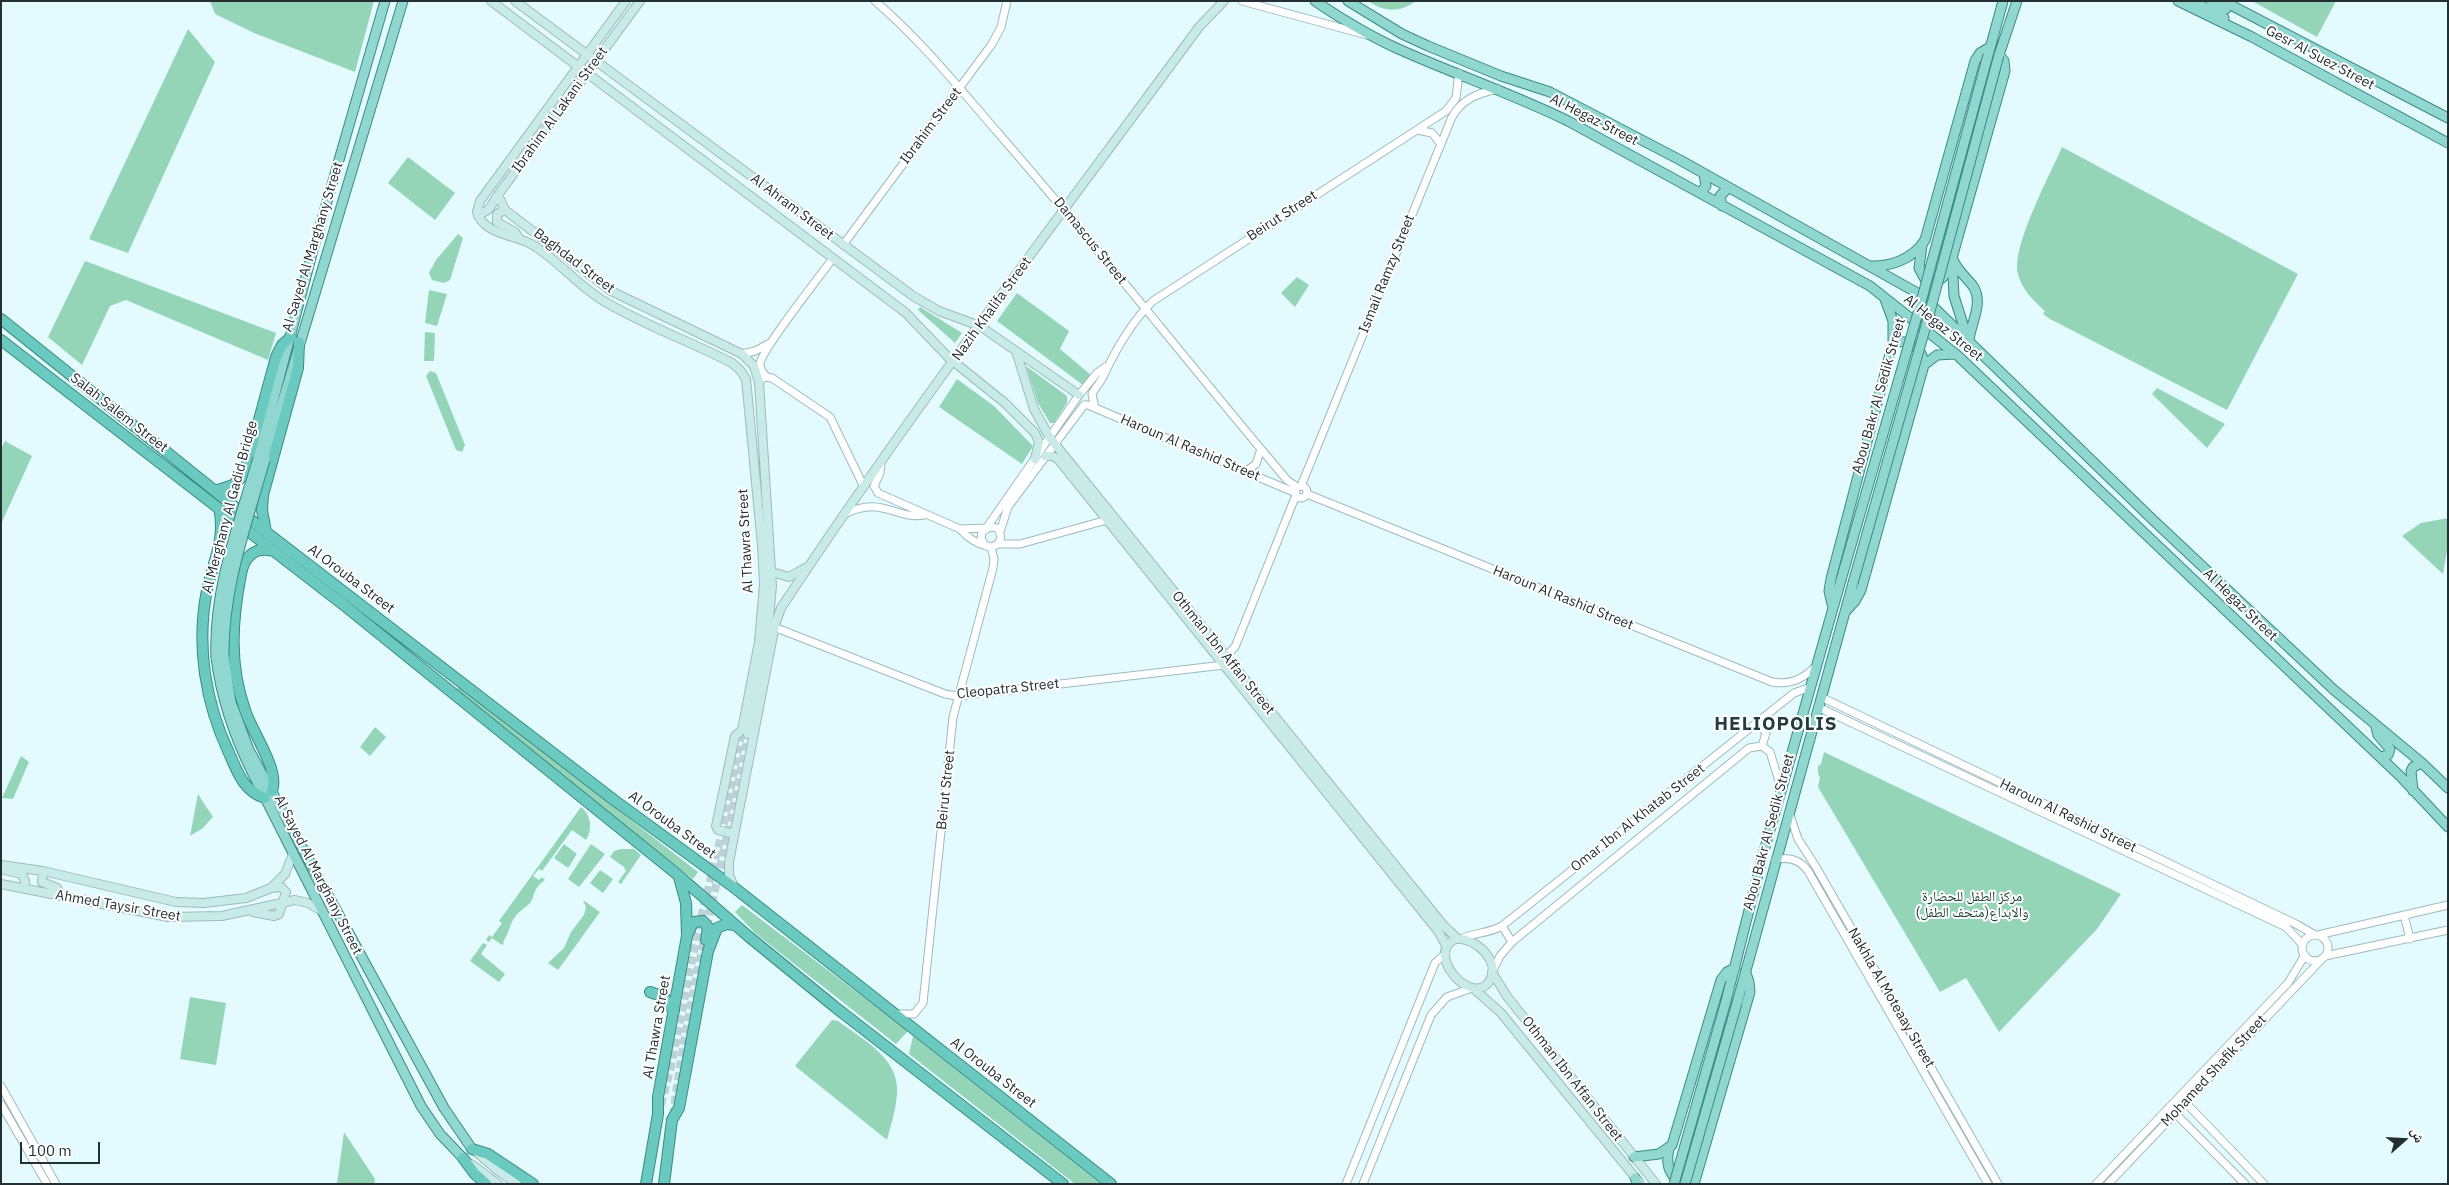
<!DOCTYPE html>
<meta charset="utf-8">
<style>
body{margin:0}
#map{position:relative;width:2449px;height:1185px;overflow:hidden;background:#e3fbff;font-family:"IBM Plex Sans","Noto Naskh Arabic",sans-serif}
canvas{display:block}
.frame{position:absolute;inset:0;border:2px solid #232f31;pointer-events:none}
.north{position:absolute;left:2379px;top:1115px;width:50px;height:50px;-webkit-text-stroke:4px #fff;paint-order:stroke;rotate:71deg;font-size:14px;font-weight:700;line-height:20px;text-align:center;color:#232f31}
.north::after{content:'';display:block;margin:auto;width:18px;height:22px;background:#232f31;clip-path:polygon(50% 0,100% 100%,50% 72%,0 100%)}
.scale{position:absolute;left:20px;top:1142px;width:80px;height:22px;box-sizing:border-box;border:2px solid #232f31;border-top:0;padding-left:6px;font-size:15px;line-height:18px;white-space:nowrap;color:#232f31;-webkit-text-stroke:4px #fff;paint-order:stroke}
</style>
<div id="map">
<canvas width="2449" height="1185"></canvas>
<div class="frame"></div>
<div class="north">ش</div>
<div class="scale">100 m</div>
</div>
<script>
const ctx = document.querySelector('canvas').getContext('2d');
ctx.lineJoin = 'round';
function paint(path, color) { ctx.fillStyle = color; ctx.fill(path, 'evenodd'); }
function strokePath(path, color, width, dash) { ctx.strokeStyle = color; ctx.lineWidth = width; ctx.lineCap = dash ? 'butt' : 'round'; ctx.setLineDash(dash || []); ctx.stroke(path); }
function label(font, color, halo, rows, align = 'center') {
  ctx.font = font + ' "IBM Plex Sans","Noto Naskh Arabic",sans-serif'; ctx.lineWidth = 4; ctx.setLineDash([]); ctx.textBaseline = 'middle'; ctx.strokeStyle = halo; ctx.fillStyle = color; for (const [text, x, y, turn = 0] of rows) {
    ctx.save(); ctx.translate(x, y); ctx.rotate((+turn || 0) * Math.PI / 180); ctx.textAlign = isNaN(turn) ? turn : align; if (halo) ctx.strokeText(text, 0, 0); ctx.fillText(text, 0, 0); ctx.restore();
  }
}
paint(new Path2D(`
 M210,1H374L355,72L254,33L215,14Z
 M1368,1H1416C1400,13 1384,12 1368,1Z
 M2252,1H2336L2317,37Z
 M188,29L215,62L128,253L89,239Z
 M2062,147L2298,274L2227,410L2050,319L2043,314L2045,311C2033,300 2022,290 2018,274C2011,247 2050,175 2062,147Z
 M408,157L455,193L435,220L388,183Z
 M458,234L463,238L450,280L444,283L432,280L429,273L436,260Z
 M85,261L276,333L268,360L126,300L110,306L82,365L48,337Z
 M1297,277L1309,285L1295,307L1281,293Z
 M429,290L447,294L437,326L425,323Z
 M1017,293L1069,331L1060,349L1091,375L1083,385L997,321Z
 M920,307L962,333L955,343L918,310Z
 M425,332L435,333L434,361H424Z
 M1026,366L1067,396V403L1054,423H1050L1038,403Z
 M430,371L436,373L465,445L462,452L456,450L426,376Z
 M957,379L994,406L1033,446L1022,464L939,407Z
 M2157,388L2225,424L2207,448L2152,394Z
 M5,441L32,456L1,524V449Z
 M2448,518V545L2443,574L2402,536L2421,523Z
 M459,687L698,872L693,879L454,692Z
 M375,727L386,737L370,756L360,747Z
 M1824,752L2121,894L2097,929L1999,1032L1966,978L1940,992L1818,787L1820,777L1818,774V766L1821,764Z
 M21,756L29,762L13,799L2,798Z
 M198,794L213,817L203,828L190,836Z
 M581,807C591,815 593,829 586,840L572,830L542,871L539,869L533,876L539,880L542,877L545,880C532,889 535,897 530,903C524,909 518,911 513,920C509,927 508,935 503,942L504,943L502,945L492,938L489,942L486,940L489,935L492,937L502,923L499,921Z
 M564,844L577,854L568,868L554,858Z
 M591,844L605,854L579,887L568,879Z
 M621,849H634L641,855L621,884L618,882L626,871L624,867L610,857L614,851Z
 M600,870L613,879L603,893L590,883Z
 M583,900L600,912L558,970L548,963L564,948L571,932L584,915L586,907Z
 M742,905L908,1031L896,1044L755,933L735,912Z
 M483,943L487,945L481,954L505,974L499,982L470,961Z
 M190,997L226,1003L216,1065L180,1059Z
 M832,1020L838,1021C862,1039 900,1058 897,1094C896,1109 891,1125 887,1140L795,1066Z
 M913,1036L1101,1184H1075L909,1054Z
 M344,1132L375,1179L374,1184H337Z`), '#95d5b7');
strokePath(new Path2D(`
 M661,1105L671,1067L698,930L724,824L742,730
 M673,1116C689,986 724,861 748,734`), '#bdd2d6', 8, [8, 4]);
const tertiary = new Path2D(`
 M875,1C921,40 960,89 999,134C1089,237 1173,344 1261,449L1287,480L1297,487
 M1242,1L1367,35
 M1417,130L1432,133L1441,144
 M843,245L992,44L1001,27L1007,1
 M742,354L755,351L768,344
 M767,377C763,373 760,370 760,364C761,350 821,275 833,258
 M759,382L764,377L772,378L830,417L864,487
 M1084,405H1088L1296,493
 M1095,408L1092,394C1095,388 1100,383 1103,377C1115,351 1131,322 1153,301L1446,111L1456,98L1459,73
 M881,463L880,473L874,486L878,493L960,529L985,528
 M1245,472L1256,464L1261,449
 M1301,486L1452,117C1462,99 1478,93 1498,89
 M1295 492a6 6 0 1 1 12 0a6 6 0 1 1-12 0Z
 M1307,494L1772,682C1789,685 1804,679 1816,666
 M845,514C881,495 896,520 924,515
 M987,527L1079,395L1097,373L1105,367
 M960,529C967,537 977,544 987,546C1000,549 1004,536 997,528L990,527L982,532L981,539L986,546
 M1000,532L1008,507L1084,405
 M998,544H1020L1107,520
 M774,627L945,694L957,696L1224,665
 M1226,656L1235,647L1296,495
 M1821,697L2296,924L2315,935
 M1818,707L2286,927L2303,945
 M1759,722L1766,733L1762,746
 M1790,815L1798,839L1816,867L1998,1184
 M1775,860C1788,856 1800,860 1808,871L1988,1184
 M2404,915L2410,939
 M1502,926L1512,942
 M2318,935L2448,905
 M2302 948a13 13 0 1 1 26 0a13 13 0 1 1-26 0Z
 M1461,939C1474,932 1488,934 1502,926L1794,693L1811,687
 M2325,956L2448,930
 M1492,972L1500,956L1512,942L1749,748L1762,746L1770,752L1782,791
 M895,1014H914L923,1003L953,717L993,568L994,559L991,547
 M1,1086L56,1184
 M2185,1102L2264,1184
 M1,1104L47,1184
 M2175,1113L2245,1184
 M1346,1184L1435,963L1446,953
 M1363,1184L1431,1015L1447,997L1472,988
 M2096,1184L2288,983L2305,955
 M2108,1184L2322,959`);
const secondary = new Path2D(`
 M491,1L906,313L949,358L1005,403L1035,433L1039,442L1035,459
 M515,1L913,296L939,311L980,326L1079,395
 M626,1L480,201L477,212C483,234 514,235 531,244C557,259 576,284 602,300C643,325 690,341 732,363L740,370L746,379L762,545L764,585L759,642L742,730L735,736L716,826L718,830L734,834
 M498,195L505,210L611,291L742,354L754,366L759,382L772,586L768,628L748,734
 M505,210L497,214V222L515,232L519,238
 M478,216L489,209L498,195L640,1
 M1016,351L1034,409L1050,438L1444,926L1458,939
 M1045,456H1052L1058,459L1438,931L1447,947
 M772,572L789,577L805,568
 M1,865L43,871L176,902L204,903L246,898L271,888L285,874L293,854
 M5,870L22,874L25,881L24,889
 M43,871L42,882L57,888L62,897
 M1,884L168,917L222,916L295,900L308,903L322,911
 M734,887L729,875V862L775,625L781,608C912,409 1058,219 1199,27L1224,1
 M253,912L274,916L279,914L286,892L281,887L271,888
 M1455,939C1475,936 1504,963 1488,983C1470,1005 1425,954 1455,939Z
 M1492,972L1506,995L1656,1184
 M1473,988L1501,1013L1639,1182
 M474,1150L497,1170L517,1184
 M471,1164L498,1184`);
const primary = new Path2D(`
 M1315,1C1340,18 1366,34 1394,47C1451,73 1511,93 1568,121L1870,286L1957,355L2400,776L2448,827
 M1348,1L1402,34L1428,46L1501,76L1550,92L1680,160L1921,295L2151,518L2334,690L2422,763L2448,788
 M2178,1L2252,37L2448,143
 M2193,1L2224,18
 M2211,1L2226,9
 M2223,1L2448,118
 M1989,52L2003,1
 M1700,193L1706,186L1704,174
 M1722,206L1720,196L1728,188
 M1922,245L1919,268L1925,279C1939,286 1945,277 1949,265
 M1953,260C1958,271 1966,277 1973,286C1984,303 1971,322 1969,340
 M1869,266C1891,267 1913,259 1925,240L1975,61L1980,53L1990,47
 M1967,337L1954,296L1952,258L2005,71L2004,61L1999,55L2017,1
 M1893,343C1910,338 1923,349 1924,365
 M258,458L313,250L385,1
 M265,460L403,1
 M1833,608L1829,591L1831,579L1893,343V321L1885,299
 M1845,612L1855,601L1861,590L1924,365L1937,355L1956,354
 M224,656L231,702L249,750L444,1108L472,1149
 M216,657C221,699 234,736 253,774L421,1106L440,1134L463,1158
 M2376,727L2378,735L2390,749L2388,755L2380,757
 M2413,791L2411,771L2413,767L2422,763
 M1726,1001L1764,851L1841,580
 M1737,1003L1853,583
 M1669,1149C1665,1166 1671,1185 1692,1181
 M1634,1157L1659,1154L1672,1145L1721,980L1727,972L1735,968
 M1635,1178L1638,1184
 M1694,1184L1750,992L1749,982L1746,973`);
const trunk = new Path2D(`
 M1,319L266,532L614,800L736,889L1111,1184
 M1,340L345,606L678,875L748,936L835,1007L1063,1184
 M215,491L233,485L244,475L276,357L282,345L291,337
 M219,508C226,538 213,562 207,590C196,645 205,702 229,753C237,771 244,792 265,798
 M266,532L262,510L263,495L298,368L299,342
 M272,791C280,770 252,732 245,710C229,665 232,620 241,574C244,557 255,546 273,551
 M689,932L693,922L703,921L708,927L706,940
 M650,992L664,997L674,1011
 M472,1149L488,1154L533,1184
 M463,1158L474,1173L486,1184
 M646,1184L658,1114V1097L687,936L686,903L679,877
 M664,1184L672,1120L679,1108L708,951L717,928L727,924L735,925`);
strokePath(tertiary, '#9dbbbf', 9);
strokePath(secondary, '#9dbbbf', 10);
strokePath(primary, '#3a8b84', 11);
strokePath(trunk, '#3a8b84', 12);
strokePath(tertiary, '#fff', 7);
strokePath(secondary, '#c8ebe7', 8);
strokePath(primary, '#90d7d0', 9);
strokePath(trunk, '#6bcac0', 10);
const primaryBridge = new Path2D(`
 M1841,580L1919,309L1988,55
 M1853,583L1929,315L1999,55
 M224,656C223,588 247,524 265,460
 M216,657C213,589 239,523 258,458
 M1674,1184L1726,1001
 M1685,1184L1737,1003`);
strokePath(primaryBridge, '#3a8b84', 11, []);
strokePath(primaryBridge, '#90d7d0', 9);
label('14px', '#232f31', '#fff', [
 ["Gesr Al Suez Street",2320,58,28],
 ["Ibrahim Al Lakani Street",560,110,-54],
 ["Al Hegaz Street",1594,120,27],
 ["Ibrahim Street",931,126,-53],
 ["Al Ahram Street",792,207,37],
 ["Beirut Street",1282,216,-33],
 ["Damascus Street",1090,241,51],
 ["Al Sayed Al Marghany Street",313,247,-73],
 ["Baghdad Street",574,261,37],
 ["Ismail Ramzy Street",1387,274,-68],
 ["Nazih Khalifa Street",992,309,-54],
 ["Al Hegaz Street",1943,328,39],
 ["Abou Bakr Al Sedik Street",1879,396,-74],
 ["Salah Salem Street",119,413,38],
 ["Haroun Al Rashid Street",1190,448,23],
 ["Al Merghany Al Gadid Bridge",230,507,-75],
 ["Al Thawra Street",746,541,-93],
 ["Al Orouba Street",351,579,37],
 ["Haroun Al Rashid Street",1563,598,22],
 ["Al Hegaz Street",2240,605,44],
 ["Othman Ibn Affan Street",1223,653,51],
 ["Cleopatra Street",1008,689,-6],
 ["Beirut Street",946,790,-84],
 ["Haroun Al Rashid Street",2068,816,26],
 ["Omar Ibn Al Khatab Street",1638,818,-38],
 ["Al Orouba Street",672,825,36],
 ["Abou Bakr Al Sedik Street",1769,832,-75],
 ["Al Sayed Al Marghany Street",318,875,63],
 ["Ahmed Taysir Street",118,906,10],
 ["Nakhla Al Moteaay Street",1891,998,60],
 ["Al Thawra Street",657,1027,-80],
 ["Mohamed Shafik Street",2214,1071,-47],
 ["Al Orouba Street",993,1073,38],
 ["Othman Ibn Affan Street",1572,1079,52]
]);
label('14px', '#183b2d', '#fff', [
 ["مركز الطفل للحضارة",1972,897],
 ["والابداع(متحف الطفل)",1972,913]
]);
ctx.letterSpacing = '1px';
label('bold 19px', '#223c40', '#fff', [
 ["HELIOPOLIS",1776,725]
]);
ctx.letterSpacing = '0px';
</script>
